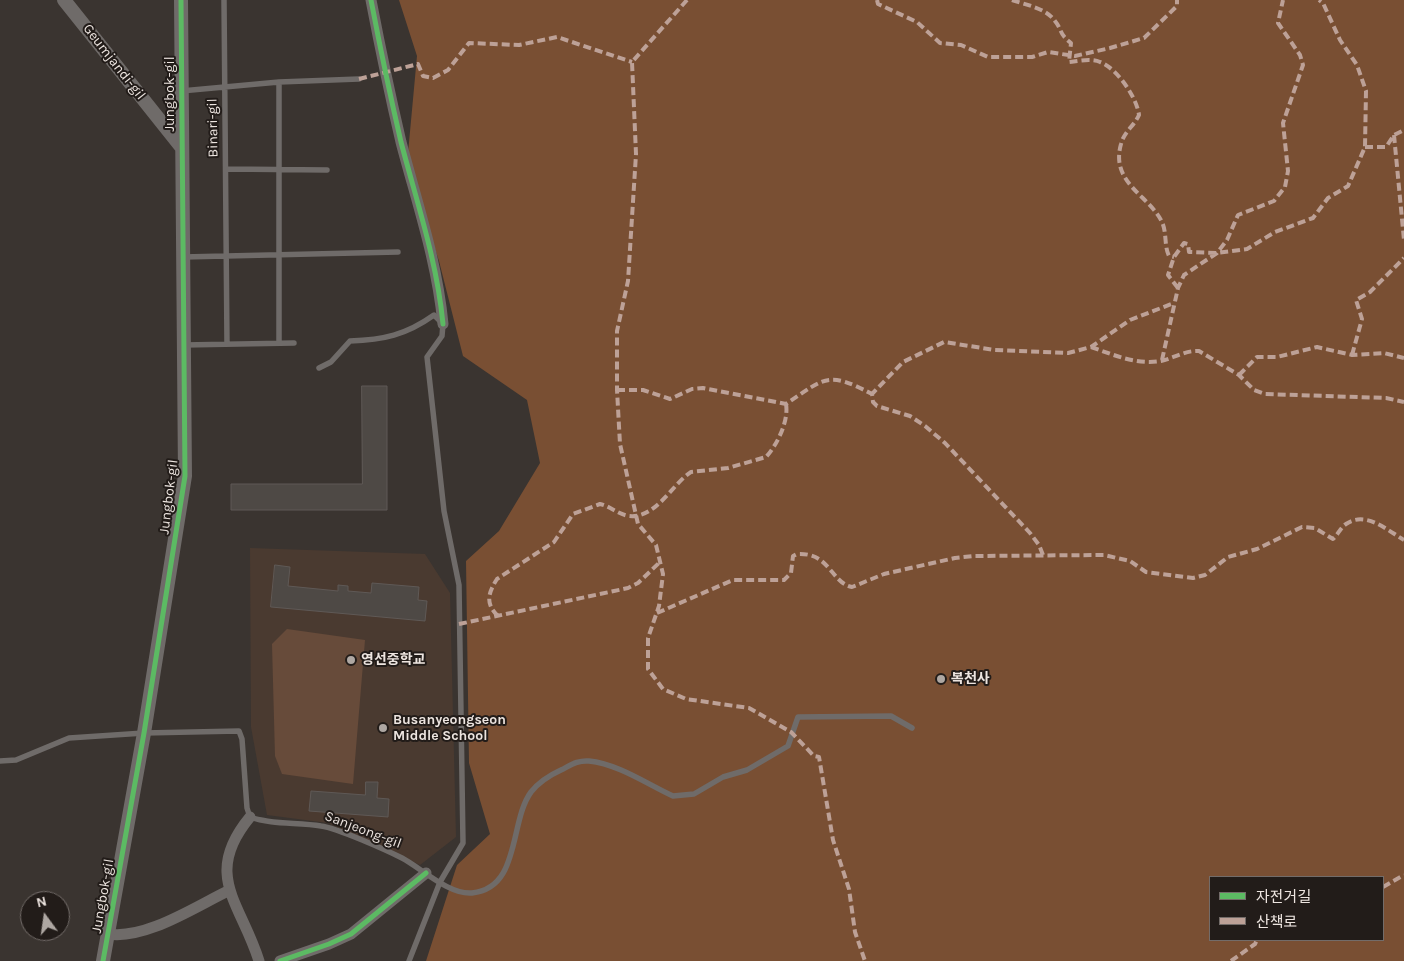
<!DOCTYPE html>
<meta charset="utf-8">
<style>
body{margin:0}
#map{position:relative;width:1404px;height:961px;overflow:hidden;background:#3a3430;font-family:Karla,"Noto Sans KR",sans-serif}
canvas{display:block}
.legend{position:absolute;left:1209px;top:876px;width:175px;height:65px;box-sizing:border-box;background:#221c19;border:1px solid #736c69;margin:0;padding:6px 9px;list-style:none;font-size:15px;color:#ede5e0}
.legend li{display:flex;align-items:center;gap:10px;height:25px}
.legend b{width:25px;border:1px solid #736c69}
.north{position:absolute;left:20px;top:891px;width:50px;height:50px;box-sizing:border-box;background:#221c19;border:1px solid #736c69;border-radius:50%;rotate:346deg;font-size:14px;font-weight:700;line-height:20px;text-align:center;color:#ede5e0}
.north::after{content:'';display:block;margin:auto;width:18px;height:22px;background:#aea7a2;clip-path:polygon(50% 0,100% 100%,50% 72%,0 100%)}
</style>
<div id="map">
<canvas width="1404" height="961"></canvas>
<ul class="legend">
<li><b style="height:6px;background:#5cba63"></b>자전거길</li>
<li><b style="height:6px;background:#bda197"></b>산책로</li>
</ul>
<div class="north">N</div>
</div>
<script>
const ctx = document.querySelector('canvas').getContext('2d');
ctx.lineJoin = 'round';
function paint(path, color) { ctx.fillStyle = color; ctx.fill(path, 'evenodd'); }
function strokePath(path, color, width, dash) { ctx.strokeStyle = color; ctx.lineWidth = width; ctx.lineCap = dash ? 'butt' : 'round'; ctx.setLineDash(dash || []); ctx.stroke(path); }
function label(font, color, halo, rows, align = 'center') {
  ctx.font = font + ' Karla,"Noto Sans KR",sans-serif'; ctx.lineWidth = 4; ctx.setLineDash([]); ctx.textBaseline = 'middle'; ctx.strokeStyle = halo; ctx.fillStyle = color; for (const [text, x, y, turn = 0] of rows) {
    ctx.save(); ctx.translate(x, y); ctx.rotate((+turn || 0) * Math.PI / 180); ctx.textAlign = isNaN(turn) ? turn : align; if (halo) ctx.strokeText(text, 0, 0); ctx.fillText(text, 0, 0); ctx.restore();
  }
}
paint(new Path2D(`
 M250,548L425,554L450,593L456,837L420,865L328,823L267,815L251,727Z`), '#4a3a30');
paint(new Path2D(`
 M287,629L365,640L353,784L282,774L275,756L272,644Z`), '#674b3a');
paint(new Path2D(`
 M399,0H1404V961H426L457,865L490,834L469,763L466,561L499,531L540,463L527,400L463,356L439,261L407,164L417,56ZM1210,877H1383V940H1210Z`), '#794f33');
const building = new Path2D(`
 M362,386H387V510H231V484H362Z
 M275,565L290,567L288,586L338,591V585L348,586V591L371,593L372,583L419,587L418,600L427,601L425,621L271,607Z
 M366,782H378L377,798L389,799L388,817L309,811L311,791L365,795Z`);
paint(building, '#4e4945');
strokePath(building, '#5f5956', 1);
strokePath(new Path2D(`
 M224,0L227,344
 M181,91L279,82L359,79
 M226,169L327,170
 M183,257L398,252
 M279,343V82
 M184,345L294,343
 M319,368L331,362L350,341C383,340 406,335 434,315L443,324L442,336L427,357L444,511L459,585L463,843L440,882L409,961
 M0,761L16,760L69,738L144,733L239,731L242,739L247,808L250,817C272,825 298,822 321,826C337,828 386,850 402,858C421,868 449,895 472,893C521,888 509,822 531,792C539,782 550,775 561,770C571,765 578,760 589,761C618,764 647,784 673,796L694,794L723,777L747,770L788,746L798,717L891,716L912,728`), '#6f6b69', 5.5);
strokePath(new Path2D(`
 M371,0C380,47 390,95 401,142C417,203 437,261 443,324
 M250,817C202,875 241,903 259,961
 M108,934C146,940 196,906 230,890
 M280,961L329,944L351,934L426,873`), '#6f6b69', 11);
strokePath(new Path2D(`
 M64,0L182,148
 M103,961L144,733L185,476L181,0`), '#6f6b69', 14);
strokePath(new Path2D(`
 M687,0L632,62L636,154L628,281L617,331V390L620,444L638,524L656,545L663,574L659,606L648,638V669L663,689L686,699L749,708L791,732L814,756L819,757L833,840L849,889L855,932L865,961
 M877,0L878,4L917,22L940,43L961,45L988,57H1032L1048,52L1075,56L1110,48L1144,38L1177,6V0
 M1012,0C1026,5 1046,8 1055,21C1063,31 1058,33 1071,43L1069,62C1079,61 1091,58 1100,62C1117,68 1137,98 1139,115C1134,126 1124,132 1121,144C1110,183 1149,195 1162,222C1167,233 1164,246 1169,256L1174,257
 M359,79L418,64L423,76L433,78L448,70L469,43L519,45L557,37L632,62
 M1394,135L1404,240
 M1365,147H1386L1394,135L1404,130
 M1178,288L1168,275L1174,257L1184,243L1188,244L1189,252L1217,253L1247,249L1275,232L1313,218L1328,198L1348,186L1365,147L1366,91L1357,65L1340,40L1323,3L1319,0
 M1091,347C1114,355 1136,365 1161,361C1174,358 1186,350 1199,351L1239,375L1254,390L1265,394L1386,398L1404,402
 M1352,355L1362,319L1356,300L1370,292L1404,258
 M1162,360L1178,288L1184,275L1217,253L1227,240L1238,215L1274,201L1285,187L1288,171L1283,123L1303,65L1300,55L1278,23L1283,0
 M1239,375L1257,357H1277L1317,347L1352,355L1384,353L1404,358
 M617,390H643L670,399L692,389L703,388L786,404C826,377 828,371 872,394
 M1043,555L1039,545L1030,533L945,443L925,426L910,416L877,406L873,402L872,394L903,362L944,342L995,350L1068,353L1091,347L1130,320L1174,303
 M657,613L733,580H784L791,573L793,556L797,554C830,552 831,583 852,587L884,574L955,558L973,556L1104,555L1130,561L1146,572L1193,578L1205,575L1228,557L1257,549L1302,527L1315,528L1333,539C1338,535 1340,528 1346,524C1366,510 1388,531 1404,540
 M498,616C485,604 488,593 497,579L554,542L573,514L600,504C610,506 617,514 629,516C656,519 673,483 691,472L728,468L766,457C777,445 789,421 786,404
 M459,624L628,588L638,583L660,562
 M1383,887L1404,875
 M1231,961L1255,944L1257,940`), '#bda197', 4, [8, 4]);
strokePath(new Path2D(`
 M371,0C380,47 390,95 401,142C417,203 437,261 443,324
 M103,961L144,733L185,476L181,0
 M280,961L329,944L351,934L426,873`), '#5cba63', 5);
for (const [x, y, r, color] of [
 [351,660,5,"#aea7a2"],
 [941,679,5,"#aea7a2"],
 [383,728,5,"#aea7a2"]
]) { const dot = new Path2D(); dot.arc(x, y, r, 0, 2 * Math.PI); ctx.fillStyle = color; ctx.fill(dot); strokePath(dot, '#221c19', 2); }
label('14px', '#ede5e0', '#221c19', [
 ["Geumjandi-gil",114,62,52],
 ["Jungbok-gil",170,94,-90],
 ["Binari-gil",213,128,-91],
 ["Jungbok-gil",169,497,-83],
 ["Sanjeong-gil",363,830,21],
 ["Jungbok-gil",103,896,-80]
]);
label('bold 14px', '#ede5e0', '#221c19', [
 ["영선중학교",361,660],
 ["복천사",951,679],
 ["Busanyeongseon",393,720],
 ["Middle School",393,736]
], 'left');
</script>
